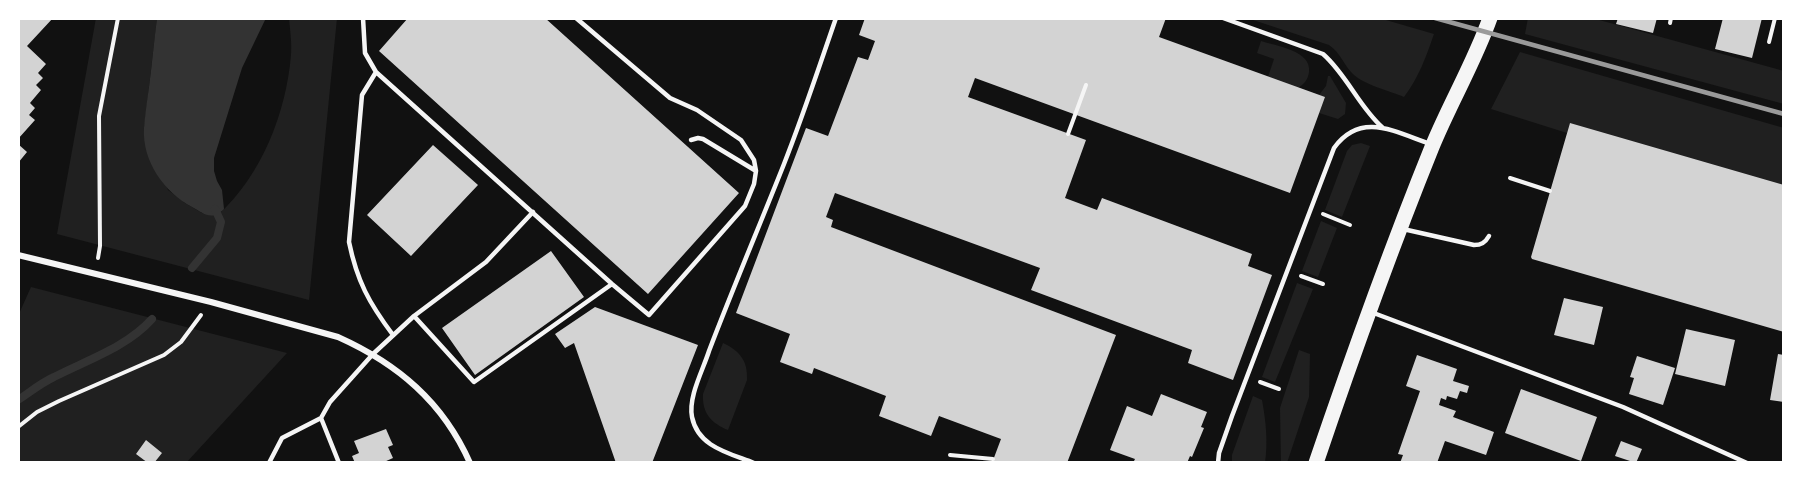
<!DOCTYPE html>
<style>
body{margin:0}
#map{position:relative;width:1802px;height:481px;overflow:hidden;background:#111;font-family:Montserrat,sans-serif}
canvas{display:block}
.frame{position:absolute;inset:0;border:20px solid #fff;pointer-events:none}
</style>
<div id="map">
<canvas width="1802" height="481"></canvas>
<div class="frame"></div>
</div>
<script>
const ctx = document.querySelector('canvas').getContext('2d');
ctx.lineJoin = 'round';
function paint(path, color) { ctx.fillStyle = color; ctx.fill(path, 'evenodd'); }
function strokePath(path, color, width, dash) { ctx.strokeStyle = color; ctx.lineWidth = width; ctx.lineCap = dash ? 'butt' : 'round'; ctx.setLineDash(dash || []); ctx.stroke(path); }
paint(new Path2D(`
 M96,18H157L144,130L168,190L185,203L202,213L218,215C262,175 286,113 291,55C292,43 290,30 289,18H337L309,300L57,234Z
 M1247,18H1379L1434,34C1426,57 1419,77 1404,97C1390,91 1365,85 1354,75C1344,66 1341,53 1329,45Z
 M1528,18H1592L1784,71V104L1525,34Z
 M1261,41C1277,46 1312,51 1309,72C1308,80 1304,84 1298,88L1268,77L1274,59L1257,53Z
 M1520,52L1784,128V185L1570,123L1567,133L1491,109Z
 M1328,76H1330L1346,103L1345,114L1338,119L1319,113V95L1326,86Z
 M1361,143L1370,146L1342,217L1325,210L1347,151L1352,145Z
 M1321,221L1337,228L1318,277L1302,271Z
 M1297,283L1313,289L1275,382L1262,377Z
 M31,287L287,353L186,463H18V316Z
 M723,343C740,351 748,361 747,380L728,430C711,423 702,413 703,394Z
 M1299,350L1310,354L1309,397L1287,463H1281L1280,408Z
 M1253,396L1262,400C1266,422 1268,441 1265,463H1232V455Z`), '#202020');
paint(new Path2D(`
 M157,18H266L242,68L214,158V171L217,181L222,190L224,209C212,221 204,214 192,207C164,192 142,161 144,128C145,115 147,101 149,87C152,64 154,41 157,18Z`), '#333');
strokePath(new Path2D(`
 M192,268L217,238L221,222L215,209
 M18,400C30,392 41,383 54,377C87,360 127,347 152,319`), '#333', 8);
paint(new Path2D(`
 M18,18H53L27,46L46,64L38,73L43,78L36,85L41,90L30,103L35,108L29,115L35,120L18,139Z
 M408,18H545L739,193L648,294L379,51Z
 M865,18H1166L1159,37L1325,97L1290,193L975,78L968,97L1086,140L1065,198L1097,210L1102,198L1252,254L1248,266L1272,275L1233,380L1188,363L1192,350L1031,290L1040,268L835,193L826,217L833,220L831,227L1116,335L1067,463H992L1001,439L939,416L931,436L879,416L886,396L814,368L812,374L780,362L790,334L736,313L806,128L828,136L858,57L868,60L875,41L859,35Z
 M1618,18H1657L1653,33L1616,24Z
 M1723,18H1762L1752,58L1715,49Z
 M1570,123L1784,185V332L1532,259L1531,257Z
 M18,144L27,152L18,163Z
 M433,145L478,185L411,256L367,215Z
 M551,251L584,297L475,375L442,328Z
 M1564,298L1603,307L1594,345L1554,335Z
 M595,307L698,345L652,463H616L574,343L565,348L555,334Z
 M1686,329L1735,340L1725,386L1675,374Z
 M1778,354L1784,355V402L1770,400Z
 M1417,355L1457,369L1453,381L1469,386L1467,393L1460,391L1457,399L1447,396L1446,400L1441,398L1439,405L1456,411L1453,417L1494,432L1486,455L1445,441L1437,463H1400L1403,455L1398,454L1420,391L1406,386Z
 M1637,356L1675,368L1663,405L1629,394L1634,378L1630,377Z
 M1521,389L1597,417L1581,461L1505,433Z
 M1161,394L1207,412L1201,427L1204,428L1192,457L1190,456L1187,463H1133L1135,459L1110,450L1127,406L1152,416Z
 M386,429L393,445L388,447L393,458L384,462L385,463H355L352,456L359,453L354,441Z
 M146,440L162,453L154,463H148L136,454Z
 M1621,441L1642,449L1636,463L1615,456Z`), '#d3d3d3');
strokePath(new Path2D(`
 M1670,23L1671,18
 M1769,42L1775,18
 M1068,134L1086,85
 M1510,178L1550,191
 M1323,214L1350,225
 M98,258L100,246L99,116L118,18
 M1301,276L1323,284
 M1260,382L1279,389
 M18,427L37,412L59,401L164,355L181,342L201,315
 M950,455L993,459`), '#f5f5f5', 4);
strokePath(new Path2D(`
 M363,18L365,53L376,72L612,284L649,315L745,206L754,184L756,171L754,160L741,140L697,110L670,98L576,18
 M1223,18L1323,54C1347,75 1359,107 1383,128
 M376,72L362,95L349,242C357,281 369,303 393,335
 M691,140L698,138L703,139L756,171
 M1403,229L1474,245C1481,245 1485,243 1489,236
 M1371,312L1623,407L1747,463
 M414,316L474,382L612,284
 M321,418L339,463
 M269,463L282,438L321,418L330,402L373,354L414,316L486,262L533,212
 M754,463C729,453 698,447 692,417C688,397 703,370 709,351C733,288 759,227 784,164C803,116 819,67 836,18
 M1218,463L1219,453L1232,416L1334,148C1361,111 1395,132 1430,144`), '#f5f5f5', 4.5);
strokePath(new Path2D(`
 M18,255L211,302L338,337C398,364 443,402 470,463`), '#f5f5f5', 6);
strokePath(new Path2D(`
 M1316,463C1352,357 1390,251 1432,147C1450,103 1474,63 1490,18`), '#f5f5f5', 15);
strokePath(new Path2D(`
 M1435,18L1784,114`), '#9a9a9a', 4.5);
</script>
